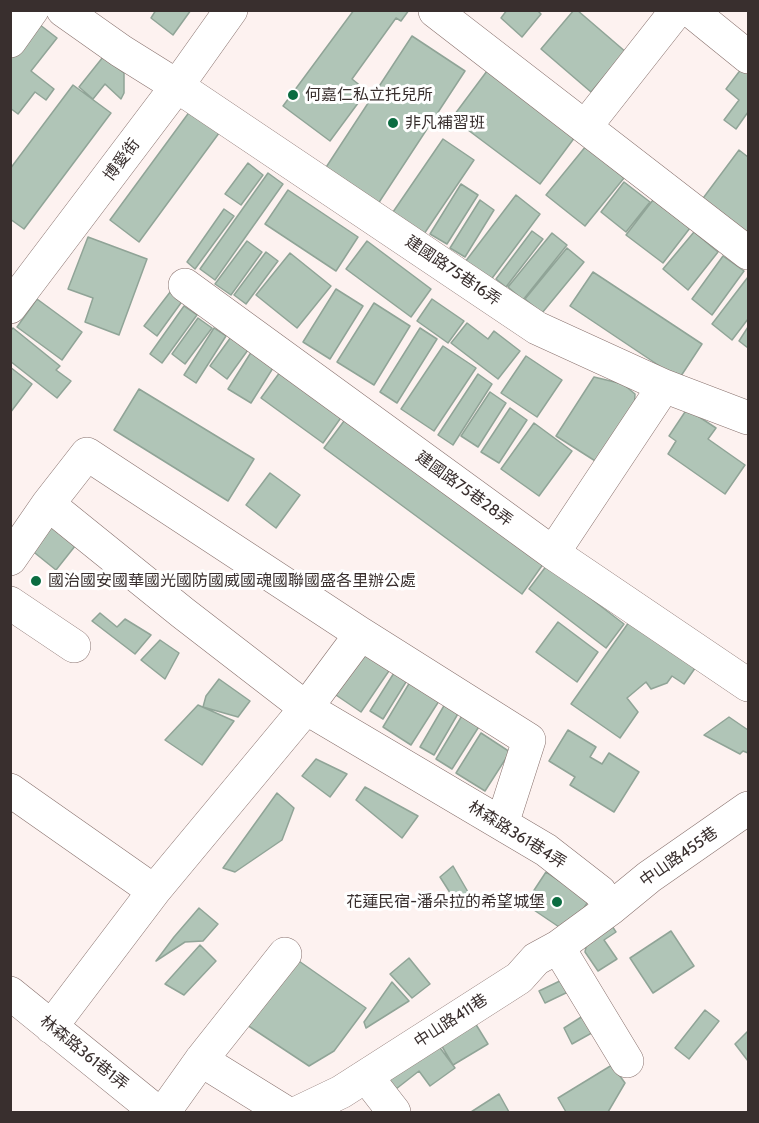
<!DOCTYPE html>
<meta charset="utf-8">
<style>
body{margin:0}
#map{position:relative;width:759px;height:1123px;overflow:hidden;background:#fdf2f0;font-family:Cabin,sans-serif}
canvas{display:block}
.frame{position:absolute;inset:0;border:12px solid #392f2e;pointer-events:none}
</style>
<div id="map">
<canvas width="759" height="1123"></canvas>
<div class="frame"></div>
</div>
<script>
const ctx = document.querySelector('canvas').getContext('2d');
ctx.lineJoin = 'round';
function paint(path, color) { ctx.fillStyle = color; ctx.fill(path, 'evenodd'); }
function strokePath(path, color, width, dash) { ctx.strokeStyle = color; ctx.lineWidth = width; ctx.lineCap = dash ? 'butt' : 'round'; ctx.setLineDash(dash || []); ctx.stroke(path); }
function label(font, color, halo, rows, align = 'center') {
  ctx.font = font + ' Cabin,"Noto Sans TC",sans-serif'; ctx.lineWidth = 6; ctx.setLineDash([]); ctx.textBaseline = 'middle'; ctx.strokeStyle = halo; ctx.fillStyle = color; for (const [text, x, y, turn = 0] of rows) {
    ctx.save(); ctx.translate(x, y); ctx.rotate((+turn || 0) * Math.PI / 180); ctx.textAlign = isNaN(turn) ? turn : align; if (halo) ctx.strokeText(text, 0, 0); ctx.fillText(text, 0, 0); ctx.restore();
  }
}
const building = new Path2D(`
 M156,10H191L173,35L151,18Z
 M354,10H409L401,21L396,18L352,79L367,91L330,141L283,106Z
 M507,10H537L541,14L522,37L501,18Z
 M574,10H577L634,59L612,67L591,92L541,49Z
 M35,21L57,38L31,71L54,89L46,100L35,92L18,114L10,108V53Z
 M412,36L465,71L374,210L321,175Z
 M103,57L124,73V93L121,99L105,84L93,99L79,87Z
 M748,60V112L736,129L724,120L739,100L726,89Z
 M487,71L575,137L540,184L452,118Z
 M73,85L111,113L24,229L10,219V169Z
 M193,107L222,129L139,242L110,220Z
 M443,139L474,160L424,234L393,212Z
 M586,146L624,178L585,226L546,195Z
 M739,150L748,157V242L698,205Z
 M248,163L263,175L241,205L225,194Z
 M268,173L283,184L215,280L200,269Z
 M624,182L650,202L626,232L601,212Z
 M461,184L478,195L447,244L430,234Z
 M288,190L358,237L336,271L265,224Z
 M516,195L540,214L487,285L462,266Z
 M480,200L494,210L465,257L450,248Z
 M653,200L690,228L663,263L626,235Z
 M224,209L234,216L195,269L187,262Z
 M532,231L543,239L506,287L496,279Z
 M694,232L718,252L688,290L663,269Z
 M552,233L567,245L523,300L508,287Z
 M88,237L147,259L119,335L85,322L93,298L68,289Z
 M247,241L262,252L231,295L215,284Z
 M367,241L431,289L411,317L346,269Z
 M567,248L584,262L542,313L525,299Z
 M266,252L278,261L246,304L234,295Z
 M290,253L331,286L297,328L256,295Z
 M723,256L744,271L712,315L692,299Z
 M593,272L702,344L679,379L570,306Z
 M748,277V319L732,340L712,324Z
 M174,287L186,296L157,336L144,326Z
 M336,289L363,306L330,359L303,342Z
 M37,299L82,332L62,360L17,327Z
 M432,299L464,321L448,343L417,321Z
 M374,303L410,326L374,385L337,362Z
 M184,306L197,315L162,363L150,354Z
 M198,318L212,328L185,364L172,354Z
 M467,323L488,339L494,331L520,351L498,379L451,343Z
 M748,327V348L739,341Z
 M13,328L60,366L56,370L71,381L57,398L10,361V331Z
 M214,328L226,336L196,383L184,375Z
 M420,328L437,339L397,403L380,392Z
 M236,330L253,343L227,379L210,366Z
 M255,346L278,360L251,403L228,389Z
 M443,346L476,368L434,431L401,409Z
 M526,356L562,380L537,417L501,393Z
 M10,367L32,384L10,413Z
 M283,368L345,412L323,443L261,398Z
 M478,374L492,384L453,445L438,435Z
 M594,377L623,384L635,394L634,411L600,464L556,436Z
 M139,389L254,459L228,501L114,430Z
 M490,392L506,403L478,447L461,436Z
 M510,408L527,420L499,463L481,452Z
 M687,409L716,428L708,439L745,465L725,494L668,454L676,441L669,436Z
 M350,413L546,560L522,594L324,448Z
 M534,423L572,451L539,496L501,469Z
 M270,473L300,495L276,528L246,505Z
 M46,508L83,536L56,570L20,541Z
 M547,565L624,624L606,648L529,589Z
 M100,613L117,627L125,619L151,635L135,654L92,621Z
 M634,615L700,661L684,684L672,676L667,683L651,689L646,682L627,698L638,712L620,738L571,704Z
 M558,622L598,652L577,682L536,652Z
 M160,640L179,653L165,679L141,660Z
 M363,640L395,662L361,712L330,691Z
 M399,665L411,674L383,719L370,711Z
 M219,679L250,701L238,717L203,707L206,696Z
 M410,682L439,701L411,745L383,727Z
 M445,704L459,712L434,755L420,747Z
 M198,705L234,721L202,765L165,740Z
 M463,714L480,725L452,769L436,759Z
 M729,717L748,730V753L743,751L740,754L704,735Z
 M568,730L596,747L590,757L602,764L609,753L639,772L614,812L570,785L575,777L549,761Z
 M481,733L510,752L485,791L456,773Z
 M316,759L347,774L330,797L302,776Z
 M365,787L418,816L402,838L356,800Z
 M277,793L294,808L282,840L235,872L223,868Z
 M453,866L472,899L461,910L440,877Z
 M546,872L589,900L568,933L525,904Z
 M199,908L218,924L203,941L185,942L156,961L174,937Z
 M608,920L616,932L604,940L617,959L598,971L585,952L589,933Z
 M671,931L694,966L653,993L630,958Z
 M200,945L216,961L184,995L165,984Z
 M409,958L430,984L412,998L390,974Z
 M296,959L366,1008L334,1051L309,1066L241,1021Z
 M564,979L570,991L545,1003L539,991Z
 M392,982L409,1001L366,1028L364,1022Z
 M705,1010L719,1021L689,1059L675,1048Z
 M586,1014L597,1030L572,1044L564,1028Z
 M472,1018L488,1044L453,1065L437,1038Z
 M748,1031V1061L735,1044Z
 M432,1037L455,1068L430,1086L419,1071L396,1089L384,1074Z
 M612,1065L625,1083L608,1112H566L558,1098Z
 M499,1094L509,1112H471Z`);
paint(building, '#b0c5b7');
strokePath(building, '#90a497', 1.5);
const minor = new Path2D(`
 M63,10L121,51L177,86L537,328L664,386L748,418
 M690,10L748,57
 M435,11L748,253
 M10,41L32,10
 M585,127L677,10
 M185,285L553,553L748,685
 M10,307L177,86L231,10
 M48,504L183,613L306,708L546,850L600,892L610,909L558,947L627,1061
 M553,553L664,386
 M10,559L48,504L87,454L361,634
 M10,603L74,646
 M10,790L154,891
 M610,909L649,877L748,808
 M10,993L157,1112
 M51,1027L154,891L306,708L361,634L529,740L502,824
 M201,1060L285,1112
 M366,1076L394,1112
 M164,1112L201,1060L285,954
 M299,1112L341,1092L519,978L536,959L558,947`);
strokePath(minor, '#88716d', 34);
strokePath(minor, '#fff', 33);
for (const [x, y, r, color] of [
 [293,95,6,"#0b6c41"],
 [393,123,6,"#0b6c41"],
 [36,581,6,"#0b6c41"],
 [557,902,6,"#0b6c41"]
]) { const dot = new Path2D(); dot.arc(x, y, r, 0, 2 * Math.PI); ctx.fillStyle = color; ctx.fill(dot); strokePath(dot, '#fff', 2); }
label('16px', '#392f2e', '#fff', [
 ["何嘉仁私立托兒所",305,95],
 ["非凡補習班",405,123],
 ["國治國安國華國光國防國威國魂國聯國盛各里辦公處",48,581],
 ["花蓮民宿-潘朵拉的希望城堡",545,902,"right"]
], 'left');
label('16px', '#392f2e', '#fff', [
 ["博愛街",122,160,-53],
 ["建國路75巷16弄",453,271,34],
 ["建國路75巷28弄",464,489,36],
 ["林森路361巷4弄",517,835,32],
 ["中山路455巷",679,857,-35],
 ["中山路411巷",451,1021,-33],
 ["林森路361巷1弄",84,1053,39]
]);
</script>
